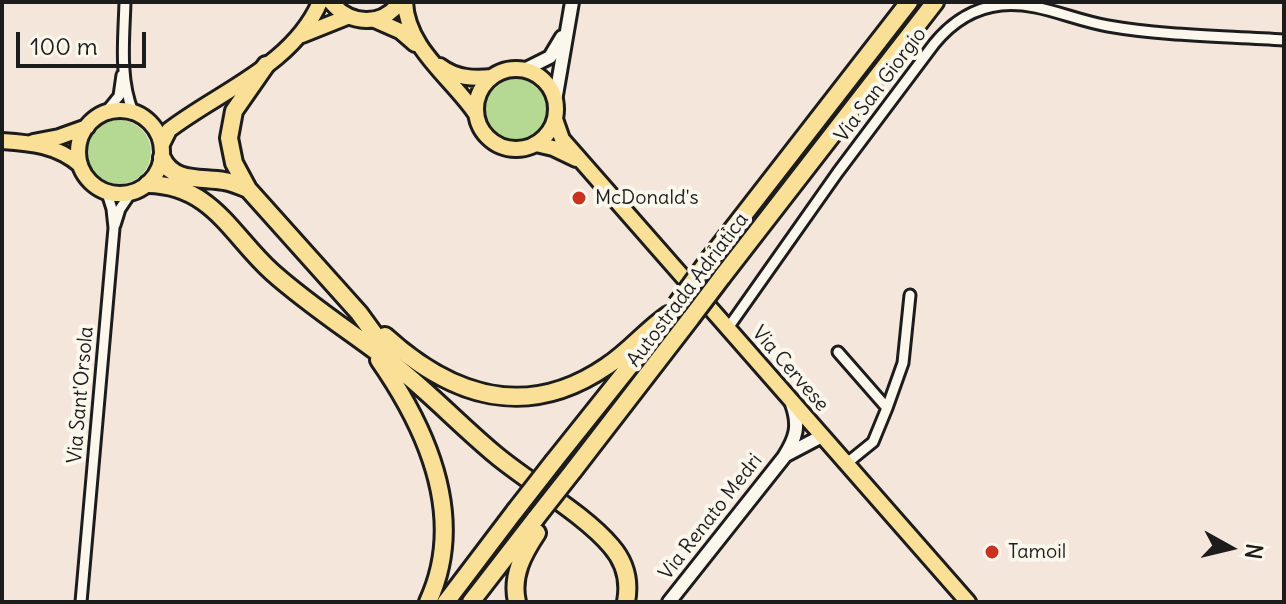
<!DOCTYPE html>
<style>
body{margin:0}
#map{position:relative;width:1286px;height:604px;overflow:hidden;background:#f5e6dc;font-family:Delius,sans-serif}
canvas{display:block}
.frame{position:absolute;inset:0;border:4px solid #1c1c1c;pointer-events:none}
.north{position:absolute;left:1190px;top:508px;width:80px;height:80px;-webkit-text-stroke:6px #fbf7ec;paint-order:stroke;rotate:98deg;font-size:22px;font-weight:700;line-height:32px;text-align:center;color:#1c1c1c}
.north::after{content:'';display:block;margin:auto;width:28px;height:36px;background:#1c1c1c;clip-path:polygon(50% 0,100% 100%,50% 72%,0 100%)}
.scale{position:absolute;left:16px;top:32px;width:130px;height:36px;box-sizing:border-box;border:4px solid #1c1c1c;border-top:0;padding-left:10px;font-size:24px;line-height:28px;white-space:nowrap;color:#1c1c1c;-webkit-text-stroke:6px #fbf7ec;paint-order:stroke}
</style>
<div id="map">
<canvas width="1286" height="604"></canvas>
<div class="frame"></div>
<div class="north">N</div>
<div class="scale">100 m</div>
</div>
<script>
const ctx = document.querySelector('canvas').getContext('2d');
ctx.lineJoin = 'round';
function paint(path, color) { ctx.fillStyle = color; ctx.fill(path, 'evenodd'); }
function strokePath(path, color, width, dash) { ctx.strokeStyle = color; ctx.lineWidth = width; ctx.lineCap = dash ? 'butt' : 'round'; ctx.setLineDash(dash || []); ctx.stroke(path); }
function label(font, color, halo, rows, align = 'center') {
  ctx.font = font + ' Delius,sans-serif'; ctx.lineWidth = 8; ctx.setLineDash([]); ctx.textBaseline = 'middle'; ctx.strokeStyle = halo; ctx.fillStyle = color; for (const [text, x, y, turn = 0] of rows) {
    ctx.save(); ctx.translate(x, y); ctx.rotate((+turn || 0) * Math.PI / 180); ctx.textAlign = isNaN(turn) ? turn : align; if (halo) ctx.strokeText(text, 0, 0); ctx.fillText(text, 0, 0); ctx.restore();
  }
}
paint(new Path2D(`
 M484 110a32 32 0 1 1 64 0a32 32 0 1 1-64 0Z
 M87 152a32 32 0 1 1 64 0a32 32 0 1 1-64 0Z`), '#b5d892');
const street = new Path2D(`
 M125,2C124,38 119,78 133,112
 M106,112L119,96L122,75
 M115,225L120,209L130,194
 M728,328L838,172L934,44C951,23 973,8 1001,5C1037,1 1072,20 1108,26C1165,36 1226,36 1284,40
 M838,352L887,408
 M845,461L852,459L873,442L887,408L903,363L910,295
 M81,602L114,228L112,209L107,193`);
const secondary = new Path2D(`
 M524,70L550,57L562,37
 M555,101L572,2
 M786,455L822,436
 M669,602L784,457C796,438 800,426 792,404`);
const primary = new Path2D(`
 M331,2C350,25 382,27 400,2
 M405,2C407,49 452,78 476,114
 M375,20L400,31L415,44
 M302,35L347,17
 M440,66C456,78 473,79 492,77
 M476 109a40 40 0 1 1 80 0a40 40 0 1 1-80 0Z
 M78 152a42 42 0 1 1 84 0a42 42 0 1 1-84 0Z
 M555,119L562,139L968,602
 M2,141C31,143 57,145 80,165
 M33,142L59,137L87,127
 M162,144L169,130C220,91 293,65 320,2
 M536,144L553,148L576,159`);
const highway = new Path2D(`
 M266,65L234,111L229,138L234,163L248,189L359,313L388,353
 M162,158C173,183 201,177 224,181C232,182 240,186 248,189
 M148,184C212,185 231,235 272,272C311,307 356,335 397,367C432,395 463,428 497,456C531,484 584,514 611,546C625,562 630,581 626,602
 M711,257L909,2
 M722,277L935,2
 M385,336C452,397 527,421 607,366C630,351 646,330 668,315
 M379,360C427,429 467,518 428,602
 M554,461L653,337
 M573,471L691,318
 M446,602L515,511
 M471,602L536,518
 M517,602C511,576 523,554 537,533`);
strokePath(street, '#1c1c1c', 15);
strokePath(secondary, '#1c1c1c', 18);
strokePath(primary, '#1c1c1c', 20);
strokePath(highway, '#1c1c1c', 22);
strokePath(street, '#fbf7ec', 9);
strokePath(secondary, '#fbf7ec', 12);
strokePath(primary, '#fadf96', 14);
strokePath(highway, '#fadf96', 16);
const highwayBridge = new Path2D(`
 M677,304L711,257
 M691,318L722,277
 M515,511L554,461
 M536,518L573,471`);
strokePath(highwayBridge, '#1c1c1c', 22, []);
strokePath(highwayBridge, '#fadf96', 16);
for (const [x, y, r, color] of [
 [579,198,8,"#c8321e"],
 [992,552,8,"#c8321e"]
]) { const dot = new Path2D(); dot.arc(x, y, r, 0, 2 * Math.PI); ctx.fillStyle = color; ctx.fill(dot); strokePath(dot, '#fbf7ec', 3); }
label('20px', '#1c1c1c', '#fbf7ec', [
 ["Via San Giorgio",881,85,-53],
 ["Autostrada Adriatica",688,290,-53],
 ["Via Cervese",790,369,49],
 ["Via Sant'Orsola",81,395,-85],
 ["Via Renato Medri",711,517,-52]
]);
label('20px', '#1c1c1c', '#fbf7ec', [
 ["McDonald's",595,198],
 ["Tamoil",1008,552]
], 'left');
</script>
